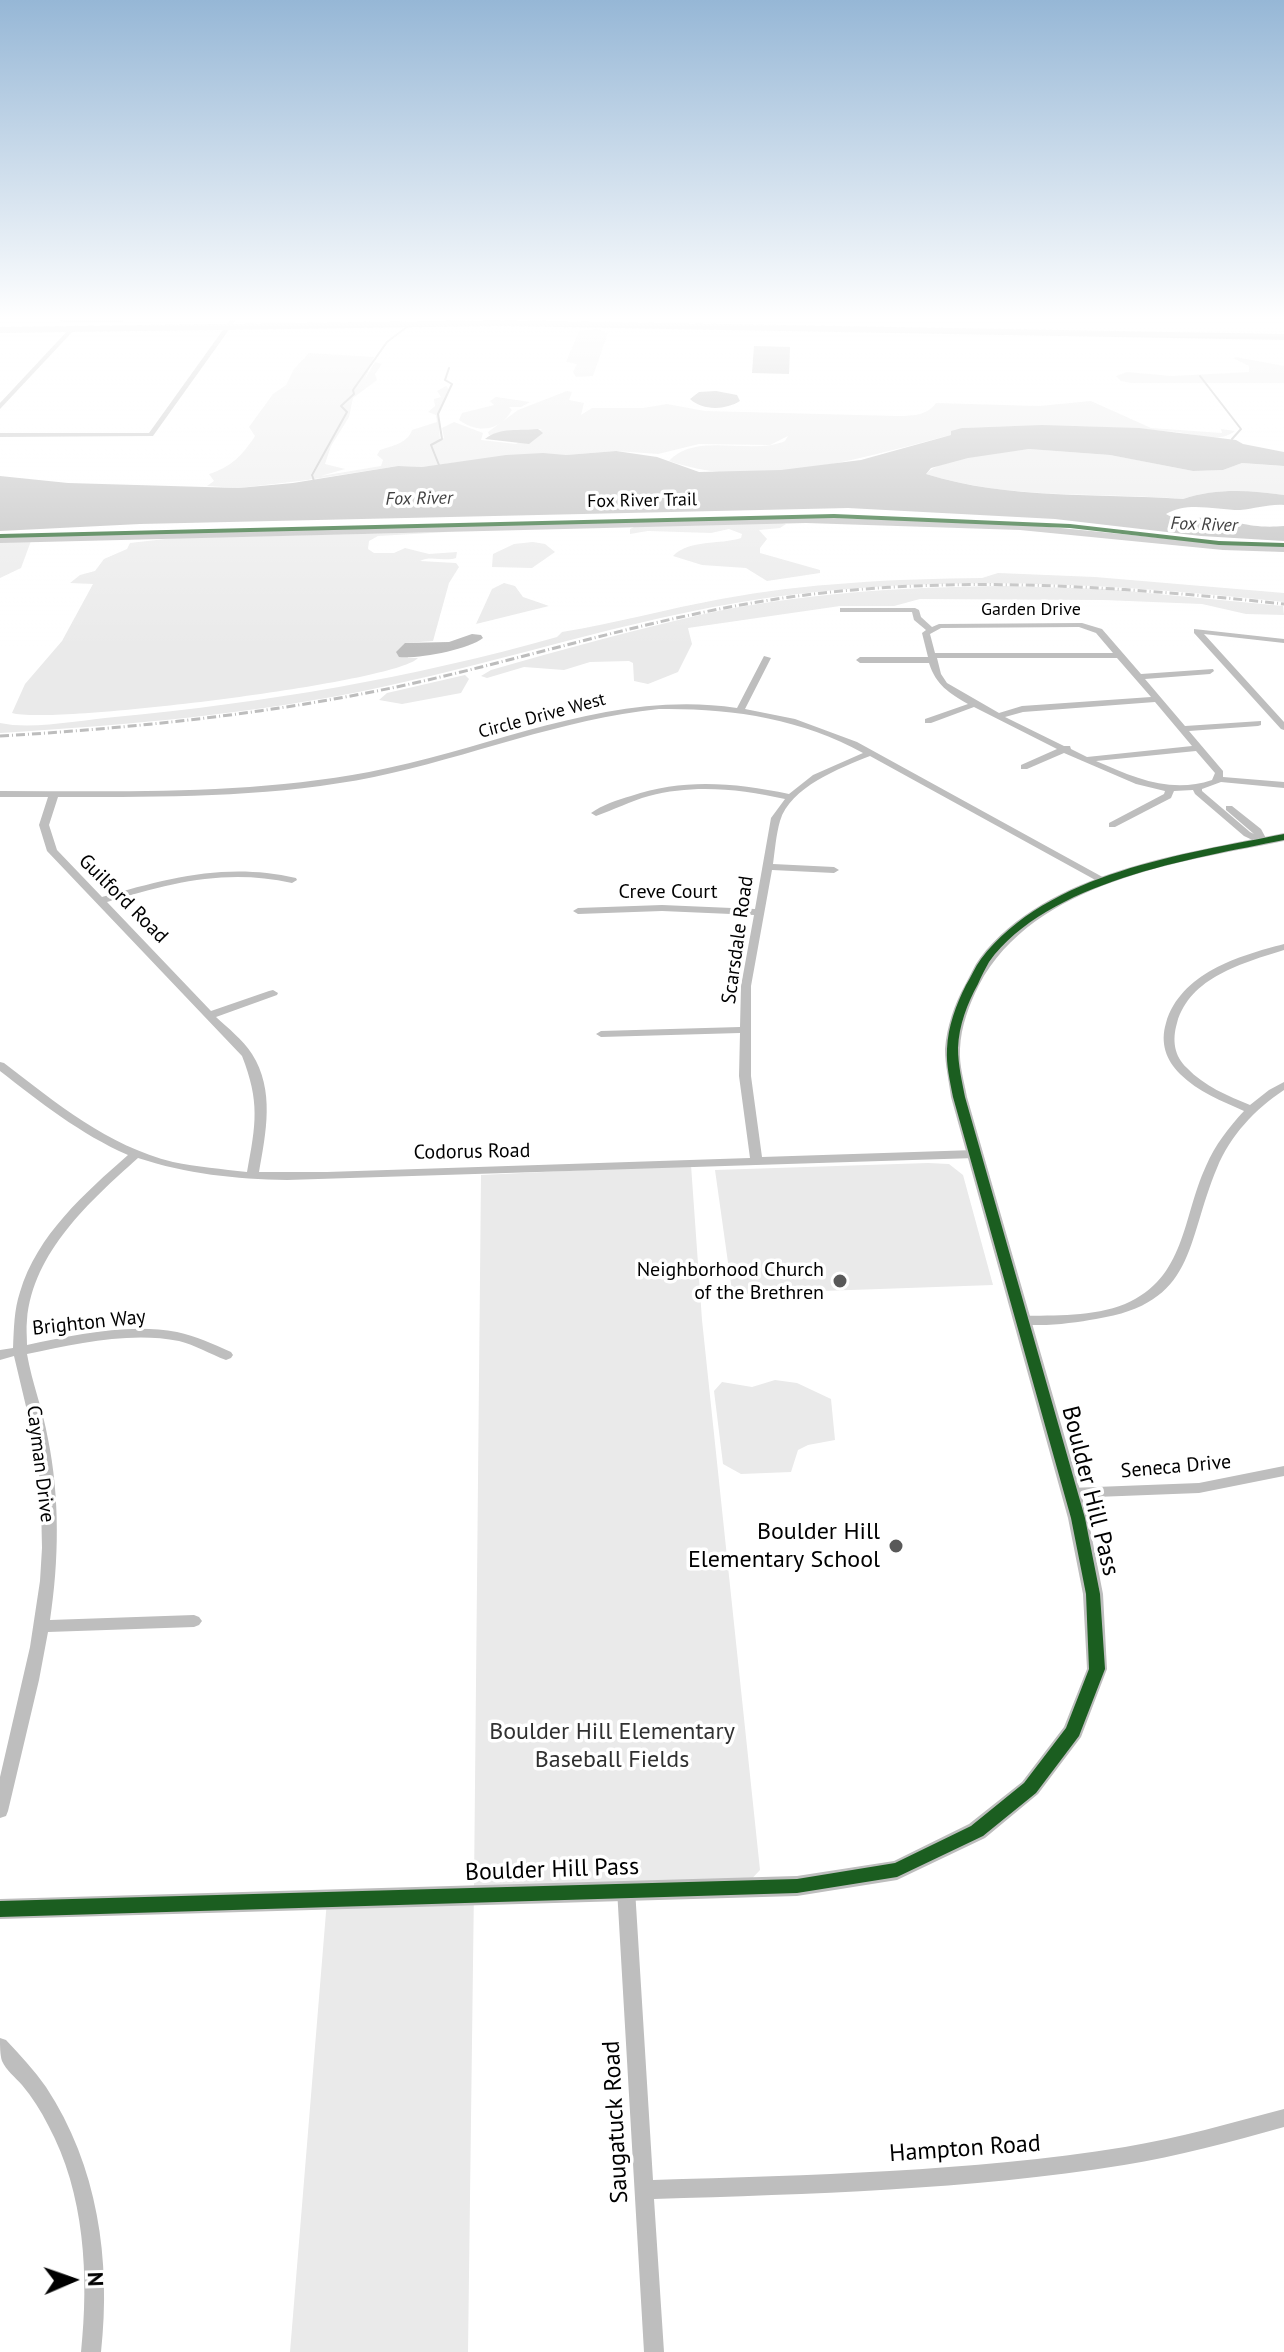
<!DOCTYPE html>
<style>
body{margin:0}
#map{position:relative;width:1284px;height:2352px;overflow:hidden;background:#fff;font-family:"PT Sans",sans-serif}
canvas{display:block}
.north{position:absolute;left:32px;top:2240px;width:80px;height:80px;-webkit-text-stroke:6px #fff;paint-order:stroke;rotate:88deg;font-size:22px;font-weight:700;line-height:32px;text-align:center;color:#000}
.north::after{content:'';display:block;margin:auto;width:28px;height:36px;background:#000;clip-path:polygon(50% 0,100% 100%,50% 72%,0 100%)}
</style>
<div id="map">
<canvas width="1284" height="2352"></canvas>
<div class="north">N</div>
</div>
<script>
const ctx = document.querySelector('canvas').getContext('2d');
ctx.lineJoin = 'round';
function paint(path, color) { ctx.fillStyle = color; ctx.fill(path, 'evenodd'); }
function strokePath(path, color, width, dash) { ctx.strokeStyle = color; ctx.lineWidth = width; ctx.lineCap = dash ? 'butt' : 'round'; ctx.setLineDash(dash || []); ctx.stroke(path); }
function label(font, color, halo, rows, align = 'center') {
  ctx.font = font + ' "PT Sans",sans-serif'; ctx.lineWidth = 7; ctx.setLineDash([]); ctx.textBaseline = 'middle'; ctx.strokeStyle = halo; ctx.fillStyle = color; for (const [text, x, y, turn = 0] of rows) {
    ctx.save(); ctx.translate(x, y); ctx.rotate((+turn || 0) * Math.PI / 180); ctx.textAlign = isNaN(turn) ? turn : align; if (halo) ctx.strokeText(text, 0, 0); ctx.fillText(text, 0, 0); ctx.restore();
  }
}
paint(new Path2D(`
 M598,329L608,333L593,376L576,377L573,372L577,364L566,362L579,331Z
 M309,353L374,357L365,379L375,362L382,364L375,374L377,380L353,398L349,417L331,446L325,464L345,469L321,476L381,466L383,460L377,455L380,450C392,446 408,443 412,430L437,422L436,415L428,412L435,406L434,399L441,397L437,391L446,386L449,389L438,413L440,440L444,438L442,428L454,422L483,433L481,440L516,444L542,429L489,435L488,432L518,410L567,391L572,392L569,400L584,403L581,415L592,408H643L667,404L705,411L896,416C911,416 927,416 936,403L1039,406L1091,401L1151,428L1222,433L1221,429L1235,431C1218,444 1196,434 1176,432C1104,425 1034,425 962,428L951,435C863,457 758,492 669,461C696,431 752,456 785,441L788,436L770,445L699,444L658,454L616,451L566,455H514L422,467L398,466L314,479L312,475L322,456L311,474L312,479L308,480L239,488L207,486L214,481L209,474C231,467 242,456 255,436L249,427L273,394L286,385L294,369Z
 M1236,357L1284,366V383H1131L1121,381L1116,376L1127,372L1172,376L1249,372V366L1233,358Z
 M496,397L530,402L521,407H509L512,410C500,431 478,434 459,420L462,413L494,405L490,401Z
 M1029,449L1110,455L1193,471L1223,470L1242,463L1280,466H1284V495C1250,490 1215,488 1183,499C1097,492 1009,500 926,474C940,457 1005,453 1029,449Z
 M780,522L786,524L780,528L759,530L767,539L760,548V553L820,570V573L767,581L746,568L702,565L673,556C689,539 720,545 741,538L742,534L729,529L711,533L648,531L630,534V529L636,526Z
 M449,532L378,536L369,541L368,549L374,553H394L405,548L429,554L457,552L456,558C444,562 431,555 420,561L456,563L459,567L449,583L433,641L405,643L408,658H418C396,683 50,725 12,713L25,684L62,641L93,584L70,583L80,575L95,571L104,559L127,549L130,543L174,538Z
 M31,541L21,568L0,578V542Z
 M533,542L545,544L555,552L532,568L492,567L493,554L514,544Z
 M998,573L1095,577L1284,593V602C1119,584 954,574 789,595C651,612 517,658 382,687C257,714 128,725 0,733V723C32,730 81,720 115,717C264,703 412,678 557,637L562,632C616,623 667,609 721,599C807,583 895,579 982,578Z
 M504,583L515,586L523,597L549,606L476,624L492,589Z
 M1003,586L1106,589L1283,606L1284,615L1246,614L1202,604L1104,600L920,599L894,606H840L688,628L692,644L678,672L648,684L634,681L633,663L629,661L590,662L564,670L524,667L487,678L481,676L491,670C561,650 633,630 704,614C802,593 903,587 1003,586Z
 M465,675L469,679L461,693L402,704L379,700L387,693Z
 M928,1163L949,1164L963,1175L993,1285L737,1294L732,1291L715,1170Z
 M691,1165L702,1320L760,1870L744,1887L474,1886L468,2352H290L327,1900L474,1886L481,1175Z
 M775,1380L797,1383L831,1399L835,1440L808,1445L798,1450L791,1472L741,1474L723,1464L714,1391L722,1382L752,1387Z`), '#eaeaea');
paint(new Path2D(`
 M754,346L790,347L789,374L752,373Z
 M716,391L737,395L740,401C726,410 703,411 690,399L699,392Z
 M1042,425L1139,428L1236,440L1243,444L1284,452V466L1242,463L1223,470L1193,471L1110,455L1029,449L968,458L931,468L926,474C1009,500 1097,493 1183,499C1215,488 1250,490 1284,495V505C1268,504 1255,509 1240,510C1216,510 1187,501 1166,514C1178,522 1194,517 1209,518C1239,521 1250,529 1284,526V541L1201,536L1055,519L848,508L140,524L0,531V476L68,483L239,488L293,483L398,466L422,467L506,455L543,453L566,455L616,451L657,457L699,472L781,470L861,460L951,435V431L962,428Z
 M538,429L543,433L529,444L485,439C499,427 521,431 538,429Z
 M472,634L481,635L483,638C468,650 418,659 399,657L396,652L405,643L449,642Z`), '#bcbcbc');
strokePath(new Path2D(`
 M1200,376L1241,429L1232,439
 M441,470L431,445L442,439L438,414L452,384L445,380L449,368
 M314,481L312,475L347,412L341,406L354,394L353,390L387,342L408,326`), '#bcbcbc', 2);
paint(new Path2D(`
 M60,320H124L121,322H63Z
 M230,320H236L153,436L0,437V433H149Z
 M70,328L75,329L0,409V403Z
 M840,608H915L919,610L921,617L932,627L939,624L1082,623L1102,629L1141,674L1213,669L1214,671L1210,674L1145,679L1185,726L1261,721V725L1258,726L1189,731L1223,771V777L1284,782V788L1221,782L1202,789V791L1250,832L1254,834L1226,810V806H1232L1261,829L1268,842L1263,845L1244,836L1195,794L1193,790L1174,791L1171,798L1115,827H1109V823L1164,794L1165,791L1136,784L1064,753L1027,769H1021V765L1057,749L974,707L931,723H925V719L968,704C949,693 936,685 929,663H860L856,660L860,657H928L922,633L926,630L914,620L912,612H840ZM1079,627L1096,633L1113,653H935L930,634L941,628ZM937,658H1117L1151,697L1022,706L999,713L947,683L941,674ZM1155,702L1192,746L1087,757L1071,749L1070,746H1064L1005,717L1023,712ZM1196,751L1215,773L1212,780C1171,794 1135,778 1096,761Z
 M1194,629L1284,639V643L1204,634L1284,722V730L1281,729L1194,633Z
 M764,656L771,658L745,709L795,719L857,742L1108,880L1103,883L1099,882L870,756C840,768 790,787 780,821C776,835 775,850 773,864L834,867L839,870L834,873L772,870L751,986V1076L762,1157L975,1150L981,1154L975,1158L287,1180C235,1179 187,1174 138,1158C90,1201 33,1252 27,1320C26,1328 27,1337 27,1345C75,1335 128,1323 177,1332C196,1336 213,1344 231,1352L233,1355L231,1358L226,1360C210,1354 195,1345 179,1341C130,1331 75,1344 27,1354C32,1383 43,1410 48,1439C60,1498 59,1561 50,1620L194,1615L199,1617L202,1621L199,1625L194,1627L48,1632L39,1680L8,1811L6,1816L0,1818V1777L30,1647L40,1581L42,1548L41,1503L38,1457L14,1356L0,1360V1350L13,1348C14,1328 14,1310 20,1292C37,1235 85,1193 128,1155C80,1134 40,1102 0,1071V1062L4,1063C56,1103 108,1146 173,1162C197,1167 222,1169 247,1172C256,1124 260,1102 242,1056L47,851L39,825L48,797H0V791C123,791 247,795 369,772C492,749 609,689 737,708ZM659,709C729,708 800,718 863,753L813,775L789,794C735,783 684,778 631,796C617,800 602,805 591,813L596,816C614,810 630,801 649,796C694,784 740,789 785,799L771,818L755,909L662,905L578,908L573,911L578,914L662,911L754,915L741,986L740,1027L601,1031L596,1034L601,1037L740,1033L739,1076L750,1158L327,1172H259C266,1133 275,1090 252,1054C243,1040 228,1028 216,1017L277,995L278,993L273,990L269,991L211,1011L107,902C170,883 226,868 292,883L297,880L296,878C227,862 168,878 102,897L57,850L49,825L58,797C163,797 270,798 374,777C470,757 561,719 659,709Z
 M1284,944V950C1243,963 1190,977 1177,1023C1172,1040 1174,1056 1187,1068C1204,1086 1228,1096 1250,1105L1269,1090L1284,1082V1090C1255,1109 1230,1136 1217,1168C1185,1244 1197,1303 1096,1319C1073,1323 1039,1328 1016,1323L1014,1320L1016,1317L1021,1316C1055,1315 1093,1317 1125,1304C1186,1278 1182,1218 1206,1166C1215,1145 1229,1127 1244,1111C1222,1101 1198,1092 1180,1074C1166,1060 1160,1043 1166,1023C1181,973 1238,956 1284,944Z
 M1284,1466V1476L1199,1493L1070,1498L1065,1497L1063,1493L1065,1489L1070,1488L1199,1483Z
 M626,1882L632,1884L635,1889L653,2180C811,2175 969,2172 1125,2147C1179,2138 1231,2123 1284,2109V2127C1231,2142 1178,2156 1124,2165C968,2190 811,2194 654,2199L664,2352H644L617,1889L620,1884Z
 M0,2038L6,2040C20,2055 34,2070 46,2087C98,2166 111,2260 101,2352H81C89,2277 85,2193 48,2125C41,2111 32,2097 22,2085C15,2077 6,2070 2,2061C0,2055 0,2045 0,2038Z`), '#bebebe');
paint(new Path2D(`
 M806,517L1020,524L1223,544L1284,546V552L1223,550L1020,530L806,523L0,543V537Z
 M1284,833V841C1180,862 1034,881 979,985C969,1005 961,1026 960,1049C959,1065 964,1081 967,1097L1088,1518L1103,1594L1107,1669L1081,1737L1038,1794L985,1838L897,1880L797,1896L0,1919V1899L797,1876L894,1861L969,1824L1022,1782L1064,1727L1087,1669L1083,1594L1068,1518L951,1097C949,1081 945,1065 945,1049C947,1026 954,1005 965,985C970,976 974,966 980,958C1047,871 1183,854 1284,833Z`), '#bebebe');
paint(new Path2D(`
 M502,320L1284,334V340L502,326L0,333V327Z`), '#c2c2c2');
strokePath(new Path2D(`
 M0,736C135,728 269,714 401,686C529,658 653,617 783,598C949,574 1118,586 1284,604`), '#bdbdbd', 3, [9, 3, 1, 3]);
paint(new Path2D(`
 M834,514L1070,524L1219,541L1284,543V547L1219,545L1070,528L834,518L0,538V534Z
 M1284,834V840C1191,859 1048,881 989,962C985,969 981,977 978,984C967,1004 959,1025 958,1048C958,1065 962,1081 965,1097L1085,1518L1100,1594L1105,1669L1079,1736L1036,1793L983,1836L897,1877L797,1893L0,1917V1901L797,1879L895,1863L971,1826L1024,1783L1066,1728L1089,1669L1086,1594L1071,1518L953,1097C950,1081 946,1065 947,1049C948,1026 956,1005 966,985C971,977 975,967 981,959C1048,872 1184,854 1284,834Z`), '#1b5e20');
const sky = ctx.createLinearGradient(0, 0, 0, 649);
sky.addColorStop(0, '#96b7d6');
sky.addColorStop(0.49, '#fff');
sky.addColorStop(1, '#ffffff00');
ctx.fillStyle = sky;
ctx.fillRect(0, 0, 1284, 649);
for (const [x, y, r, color] of [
 [840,1281,8,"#595959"],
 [896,1546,8,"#595959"]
]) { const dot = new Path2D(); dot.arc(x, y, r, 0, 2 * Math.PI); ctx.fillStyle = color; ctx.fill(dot); strokePath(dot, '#fff', 3); }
label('italic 18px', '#414141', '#fff', [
 ["Fox River",419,499,-1],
 ["Fox River",1204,525,2]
]);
label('18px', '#000', '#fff', [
 ["Fox River Trail",642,501,-1],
 ["Garden Drive",1031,610],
 ["Circle Drive West",542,716,-15]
]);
label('20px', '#000', '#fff', [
 ["Creve Court",668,892],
 ["Guilford Road",123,899,45],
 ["Scarsdale Road",738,940,-82],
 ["Codorus Road",472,1152,-1],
 ["Brighton Way",89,1323,-6],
 ["Cayman Drive",40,1464,83],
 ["Seneca Drive",1176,1467,-5]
]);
label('20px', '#000', '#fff', [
 ["Neighborhood Church",824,1270],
 ["of the Brethren",824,1293]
], 'right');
label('24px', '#000', '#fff', [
 ["Boulder Hill Pass",1090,1491,76],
 ["Boulder Hill Pass",552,1870,-2],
 ["Saugatuck Road",616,2122,-93],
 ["Hampton Road",965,2149,-4]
]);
label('24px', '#000', '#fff', [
 ["Boulder Hill",880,1532],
 ["Elementary School",880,1560]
], 'right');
label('24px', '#303030', '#fff', [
 ["Boulder Hill Elementary",612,1732],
 ["Baseball Fields",612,1760]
]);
</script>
